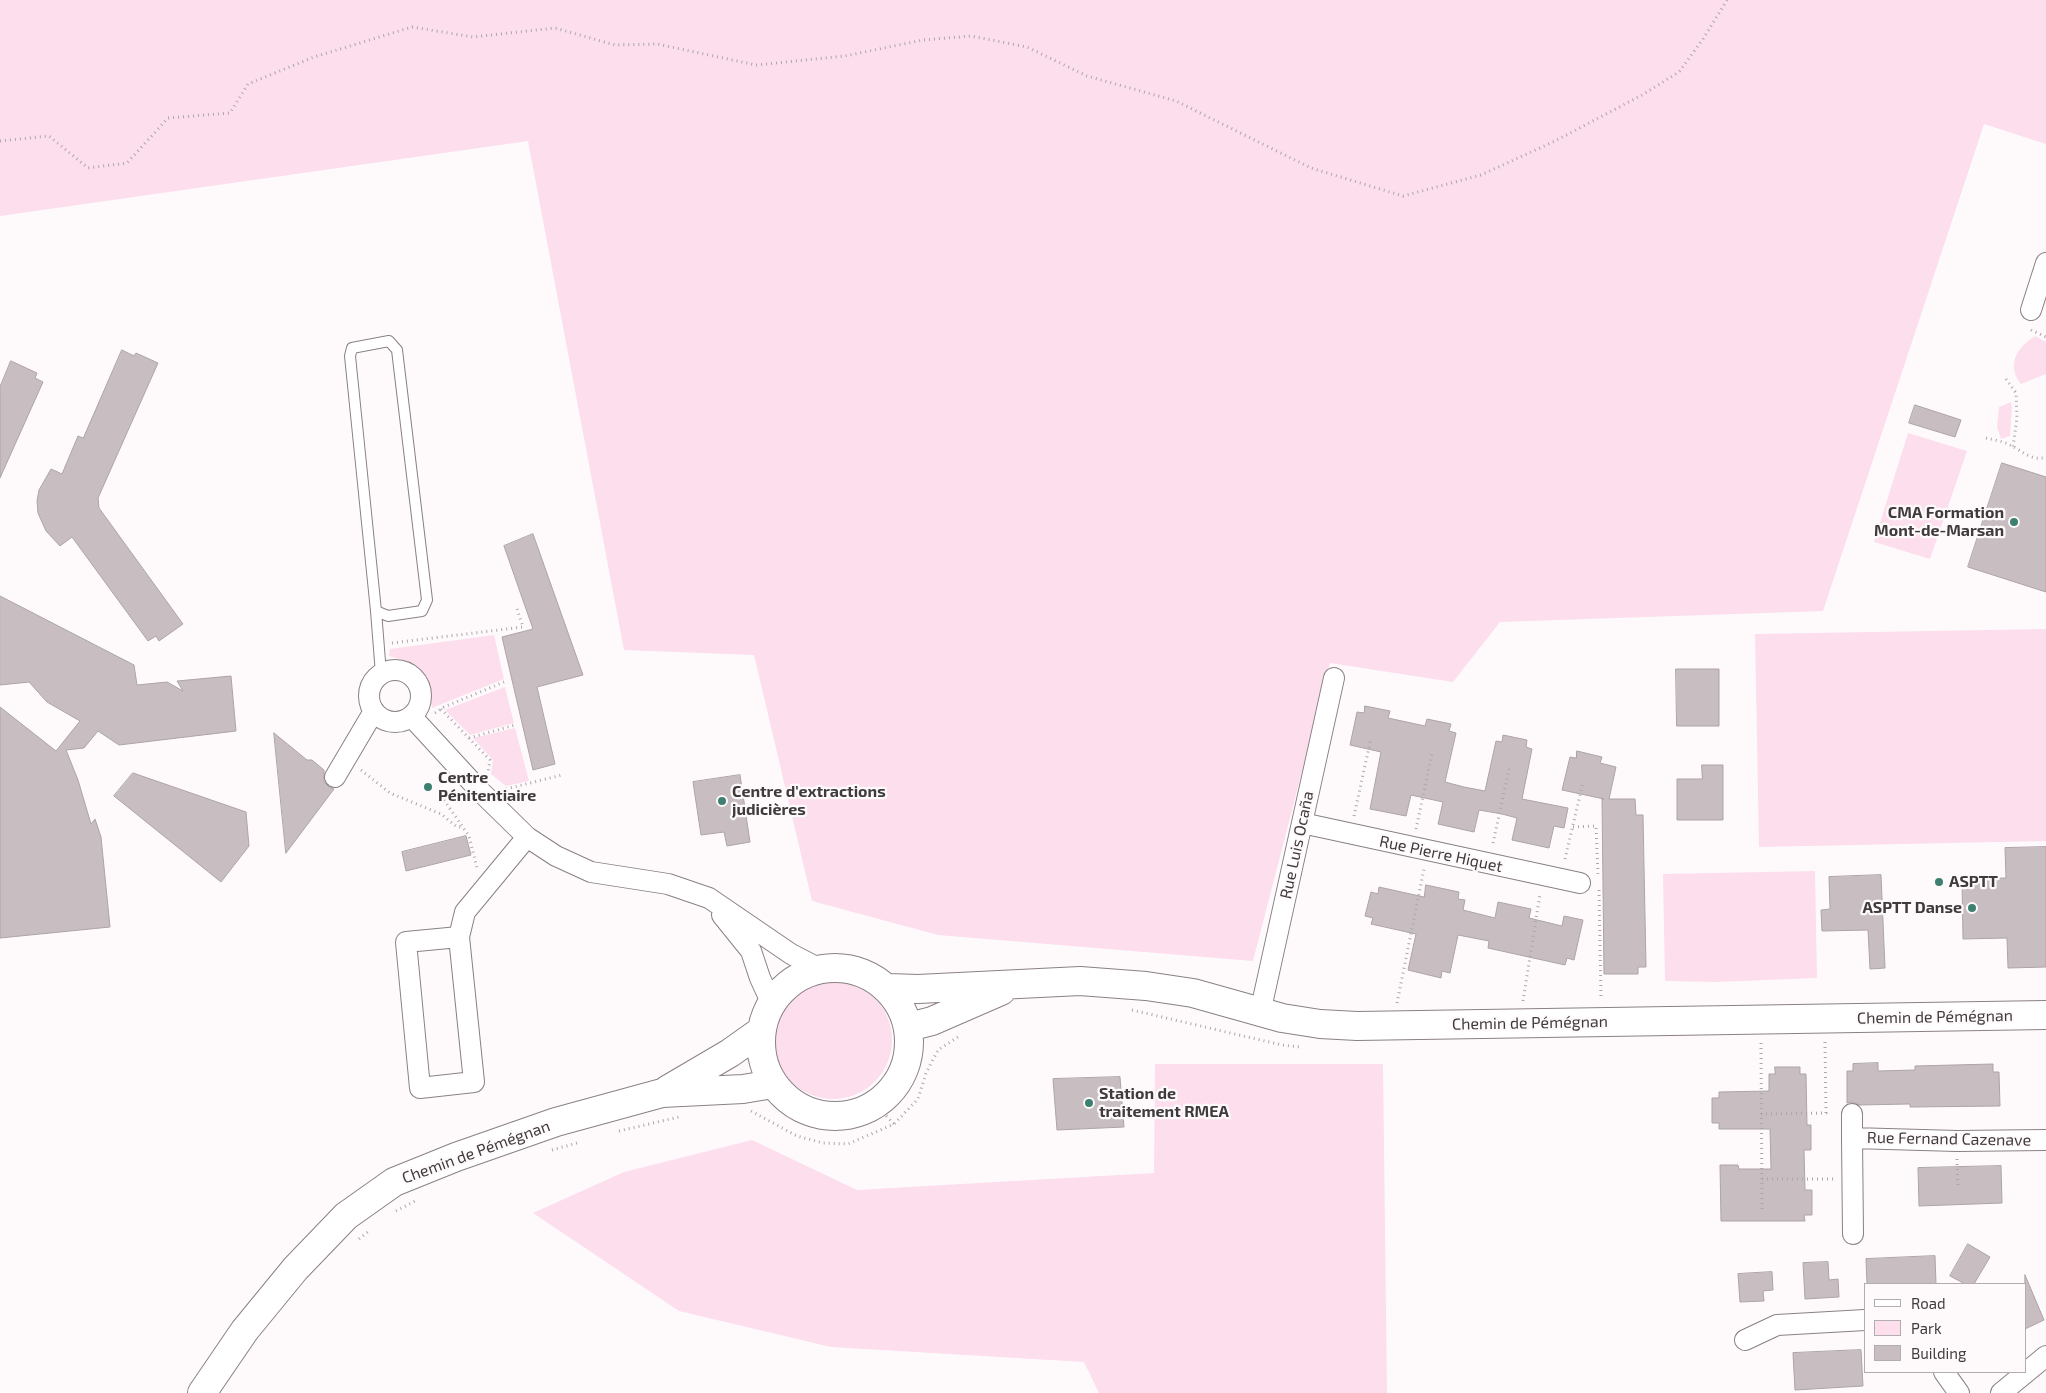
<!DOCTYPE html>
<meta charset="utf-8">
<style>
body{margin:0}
#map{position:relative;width:2046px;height:1393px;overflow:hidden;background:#fefafc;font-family:"Exo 2",sans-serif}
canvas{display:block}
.legend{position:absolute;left:1864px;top:1283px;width:162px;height:90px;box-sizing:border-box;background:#fefafc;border:1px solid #b2aeb0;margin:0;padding:6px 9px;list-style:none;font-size:15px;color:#3f3b3d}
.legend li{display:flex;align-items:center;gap:10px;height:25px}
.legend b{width:25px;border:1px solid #b2aeb0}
</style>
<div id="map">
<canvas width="2046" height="1393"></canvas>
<ul class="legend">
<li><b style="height:6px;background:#fff"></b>Road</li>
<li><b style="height:14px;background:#fcdeed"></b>Park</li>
<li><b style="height:14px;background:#c8bec2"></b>Building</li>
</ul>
</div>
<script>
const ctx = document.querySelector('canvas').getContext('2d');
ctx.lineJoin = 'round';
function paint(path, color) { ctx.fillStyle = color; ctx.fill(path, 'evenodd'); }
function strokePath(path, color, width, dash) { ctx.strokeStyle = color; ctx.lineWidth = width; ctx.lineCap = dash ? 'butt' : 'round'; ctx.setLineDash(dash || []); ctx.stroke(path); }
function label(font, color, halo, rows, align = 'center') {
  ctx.font = font + ' "Exo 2",sans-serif'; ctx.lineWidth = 4.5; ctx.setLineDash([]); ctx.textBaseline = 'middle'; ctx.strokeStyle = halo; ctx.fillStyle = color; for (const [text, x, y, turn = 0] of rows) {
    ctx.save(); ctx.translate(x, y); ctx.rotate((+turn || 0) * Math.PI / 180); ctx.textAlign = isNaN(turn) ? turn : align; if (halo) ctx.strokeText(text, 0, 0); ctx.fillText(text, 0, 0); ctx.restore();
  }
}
paint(new Path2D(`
 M0,0H2046V144L1984,124L1823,611L1500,622L1453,682L1330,663L1253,961L938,935L812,901L754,655L624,650L528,141L0,216Z
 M2035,336L2046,342V374L2021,384C2006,365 2017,347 2035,336Z
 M2011,402L2012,407L2010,436L2001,439L1997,427L1999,407Z
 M1908,433L1967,451L1930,559L1874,542Z
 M2046,629V841L1759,847L1755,634Z
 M494,635L504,679L432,708L426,676L412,663L389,656L390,649Z
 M505,687L514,723L470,735L445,710Z
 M515,728L529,781L506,786L491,774L493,760L473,738Z
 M1815,871L1817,978L1715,982L1665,981L1663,874Z
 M774 1040a59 59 0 1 1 118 0a59 59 0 1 1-118 0Z
 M1155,1064H1383L1387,1393H1099L1084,1362L831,1347L679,1311L533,1213L624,1172L752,1140L857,1190L1154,1173Z`), '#fcdeed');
const building = new Path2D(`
 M122,350L134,356L136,353L158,363L98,498L99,508L183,624L159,641L156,636L148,641L72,537L60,546L46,531L38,513L37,501L39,490L51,469L62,474L78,436L83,438Z
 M11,361L37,373L35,378L43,382L0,478V387Z
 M1915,405L1961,420L1955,437L1909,423Z
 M2002,463L2046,477V592L1968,567Z
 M533,534L583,675L537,687L555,764L533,770L502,637L533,629L504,546Z
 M0,596L134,665L137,685L167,682L183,691L177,681L231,676L236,731L119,745L98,731L84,748L66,750L78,780L91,824L95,819L101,837L110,927L0,938V707L56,751L80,721L47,702L29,682L0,685Z
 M1676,669H1719V726H1677Z
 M1365,706L1390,711L1388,718L1425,726L1427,719L1451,724L1449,731L1456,733L1445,782L1464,787L1485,791L1496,741L1502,742L1503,735L1527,740L1526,747L1532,749L1522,799L1568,808L1564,828L1554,826L1549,848L1512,840L1517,818L1502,814L1479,810L1474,832L1438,824L1443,802L1411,795L1406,816L1370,809L1381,752L1350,745L1357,712L1364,713Z
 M274,733L307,760H312L324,770V782L329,787L334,789L286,853Z
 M1577,751L1602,757L1600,763L1616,767L1609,799H1635L1636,815H1643L1646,967H1638V974H1604L1602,799H1604L1562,790L1570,757L1576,758Z
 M1702,765H1723V820H1677V779H1702Z
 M133,773L246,812L249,846L221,882L114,796Z
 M740,775L750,842L727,846L724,832L701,835L693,782Z
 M466,836L471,855L406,871L402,852Z
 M2046,847V967L2008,968L2007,938L1963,939L1962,879L2006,878L2005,848Z
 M1881,875L1885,968L1870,969L1868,930L1822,931L1821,910L1830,909L1829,877Z
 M1426,885L1459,892L1458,899L1465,900L1463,910L1495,918L1498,902L1531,909L1529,918L1562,926L1564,916L1583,920L1574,960L1567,958L1565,965L1488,948L1489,941L1458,935L1450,973L1442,971L1441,978L1408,970L1416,934L1371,924L1373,918L1365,916L1371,892L1378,894L1379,887L1424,897Z
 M1878,1063V1071L1915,1070V1066L1993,1064V1072H1999L2000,1106L1910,1107V1104L1859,1105L1852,1102L1847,1103V1071H1853V1064Z
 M1775,1067H1800V1074H1806L1807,1125H1811V1150H1804L1805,1190H1812V1215H1804L1805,1221H1721L1720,1165H1738L1739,1169H1771L1770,1129H1719V1123H1712V1098H1719V1092L1769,1091V1074H1775Z
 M1120,1077L1124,1127L1057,1130L1053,1079Z
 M2001,1166L2002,1203L1919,1206L1918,1168Z
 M1968,1244L1990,1257L1974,1284H1965L1950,1276Z
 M1935,1256L1936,1284H1867L1866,1259Z
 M1828,1262L1829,1280L1838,1279L1839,1297L1805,1299L1803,1263Z
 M1772,1272L1773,1290L1763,1291L1764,1301L1740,1302L1738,1274Z
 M2025,1275L2044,1320L2025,1329Z
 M1861,1350L1863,1386L1795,1390L1793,1353Z`);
paint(building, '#c8bec2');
strokePath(building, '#ada3a8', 1);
const lane = new Path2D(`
 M376,611L350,356L352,348L389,341L397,350L427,600L422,611L388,616L376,611L381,674`);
const street = new Path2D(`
 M2031,310L2046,263
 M369 696a26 26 0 1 1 52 0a26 26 0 1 1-52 0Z
 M411,716L480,791L527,837L556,856L591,872L668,884L709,898L791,954L820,969
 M335,777L374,711
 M1302,823L1580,883
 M722,915L751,951L760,978L771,1002
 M459,937L406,942L420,1088L474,1082L459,937L465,912L527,837
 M1260,1013L1334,678
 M1852,1114V1138
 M1853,1234L1852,1138L1957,1141L2046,1140
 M1745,1340L1777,1325L1865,1320
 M1944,1372L1959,1393
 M2001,1393L2046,1356`);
const secondary = new Path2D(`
 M761 1042a74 74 0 1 1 148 0a74 74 0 1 1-148 0Z
 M888,988L918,989L1080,981L1146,986L1193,993L1282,1018L1320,1024L1357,1026L2046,1015
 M909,1027L932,1021L1001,991
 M667,1090L730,1053L761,1031
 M202,1393L245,1330L295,1269L346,1216L394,1182L456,1157L556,1122L662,1093L743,1089L773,1084`);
strokePath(lane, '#8a8085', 12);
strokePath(street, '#8a8085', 22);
strokePath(secondary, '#8a8085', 30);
strokePath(new Path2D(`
 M0,141L49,136L88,168L127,163L168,118L230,113L248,84L314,57L412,27L473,37L555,28L615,45L657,44L756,65L845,56L923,40L971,36L1027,47L1087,76L1176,101L1311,168L1403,196L1481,175L1555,141L1642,95L1679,72L1703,39L1727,0
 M2031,330L2046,337
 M2006,379L2016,393L2017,418L2013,447
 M1986,438C1994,440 2003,441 2010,445C2021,450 2032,462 2046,457
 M392,643L523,627L516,606
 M441,709L490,760L488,772
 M435,713L444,707L504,682
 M469,738L515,725
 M361,770L390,793L441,814L457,827H464
 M506,789L562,775
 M444,800L469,836L477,868
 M1354,816L1371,738
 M1573,827L1596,826L1598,874
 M1416,829L1432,754
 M1493,843L1510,765
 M1565,859L1583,782
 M1599,890L1601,999
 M1523,1001L1540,894
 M1397,1003L1424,869
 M1132,1010L1282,1045L1301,1047
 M1761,1043L1762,1209
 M876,1105L894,1124
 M751,1111L797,1136L823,1143L848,1144L894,1124L918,1099L926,1073L938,1050L958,1037
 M1761,1114L1826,1113L1825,1042
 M619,1131L679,1117
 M552,1150L577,1143
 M1957,1159L1958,1189
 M1762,1179H1834
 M396,1211L417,1200
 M359,1239L369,1231`), '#aba7a9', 3, [1, 4]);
strokePath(lane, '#fff', 10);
strokePath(street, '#fff', 20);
strokePath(secondary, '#fff', 28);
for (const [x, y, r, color] of [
 [2014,522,5,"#3d8071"],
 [428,787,5,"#3d8071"],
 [722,801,5,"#3d8071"],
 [1939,882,5,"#3d8071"],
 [1972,908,5,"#3d8071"],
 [1089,1103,5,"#3d8071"]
]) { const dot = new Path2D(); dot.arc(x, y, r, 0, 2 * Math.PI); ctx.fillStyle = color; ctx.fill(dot); strokePath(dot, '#fefafc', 2); }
label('bold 16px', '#3f3b3d', '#fefafc', [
 ["CMA Formation",2004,513,"right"],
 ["Mont-de-Marsan",2004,531,"right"],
 ["Centre",438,778],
 ["Pénitentiaire",438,796],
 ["Centre d'extractions",732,792],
 ["judicières",732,810],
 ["ASPTT",1949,882],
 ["ASPTT Danse",1962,908,"right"],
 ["Station de",1099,1094],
 ["traitement RMEA",1099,1112]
], 'left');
label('16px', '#3f3b3d', '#fefafc', [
 ["Rue Luis Ocaña",1297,845,-78],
 ["Rue Pierre Hiquet",1441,854,12],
 ["Chemin de Pémégnan",1935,1017,-1],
 ["Chemin de Pémégnan",1530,1023,-1],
 ["Rue Fernand Cazenave",1949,1139,1],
 ["Chemin de Pémégnan",476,1152,-20]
]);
</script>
